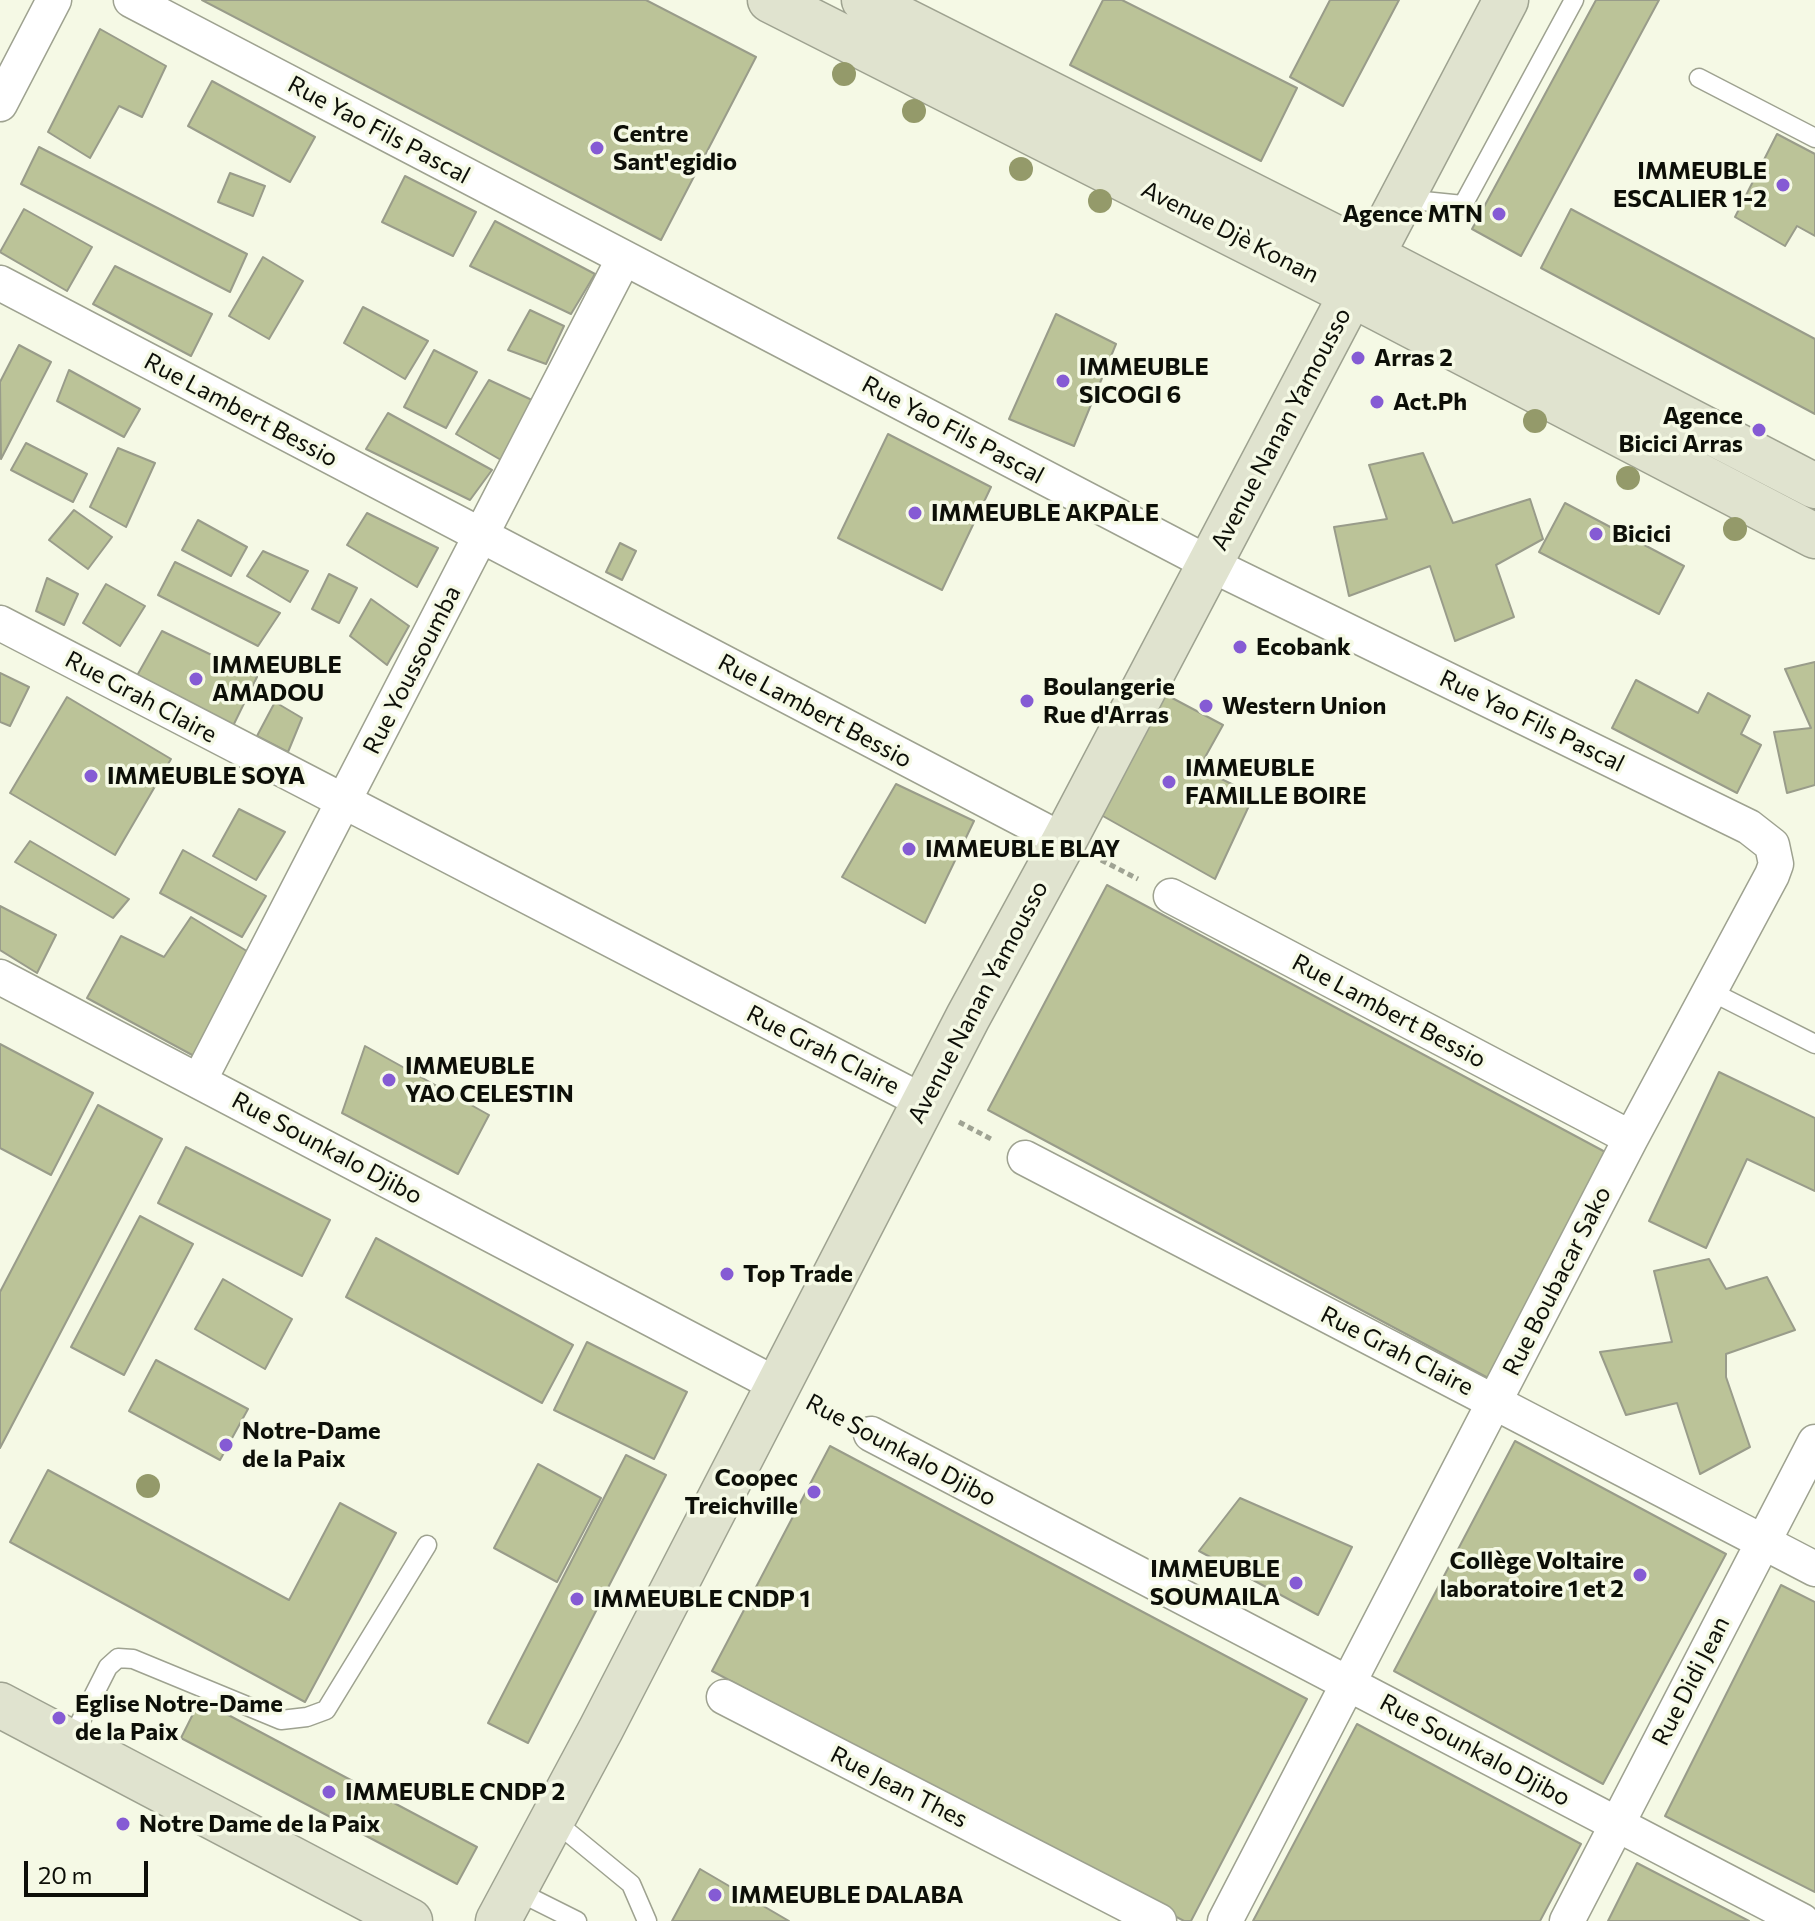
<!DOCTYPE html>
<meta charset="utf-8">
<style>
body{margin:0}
#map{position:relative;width:1815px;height:1921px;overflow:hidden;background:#f5f9e5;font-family:Commissioner,sans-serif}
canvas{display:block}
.scale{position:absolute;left:24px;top:1861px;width:124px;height:36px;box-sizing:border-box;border:4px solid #0d0f08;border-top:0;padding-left:10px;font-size:24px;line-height:28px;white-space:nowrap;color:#0d0f08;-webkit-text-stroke:6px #f5f9e5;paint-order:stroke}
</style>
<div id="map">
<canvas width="1815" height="1921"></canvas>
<div class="scale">20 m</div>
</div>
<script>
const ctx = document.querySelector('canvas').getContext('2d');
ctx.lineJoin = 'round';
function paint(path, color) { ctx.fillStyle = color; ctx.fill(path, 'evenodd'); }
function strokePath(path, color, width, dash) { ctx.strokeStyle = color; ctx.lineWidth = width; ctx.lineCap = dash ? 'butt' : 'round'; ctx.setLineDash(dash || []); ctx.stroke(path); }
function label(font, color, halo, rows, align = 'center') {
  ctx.font = font + ' Commissioner,sans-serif'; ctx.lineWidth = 7; ctx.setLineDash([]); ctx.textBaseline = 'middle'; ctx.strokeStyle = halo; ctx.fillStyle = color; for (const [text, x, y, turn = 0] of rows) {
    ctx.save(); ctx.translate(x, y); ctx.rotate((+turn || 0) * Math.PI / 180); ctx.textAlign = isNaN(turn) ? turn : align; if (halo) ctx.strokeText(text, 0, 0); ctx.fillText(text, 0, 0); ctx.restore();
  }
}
const building = new Path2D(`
 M202,0H646L756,57L661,240Z
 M1103,0H1122L1297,88L1261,161L1070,65Z
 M1330,0H1399L1343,106L1290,77Z
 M1596,0H1659L1521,256L1472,229Z
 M100,29L166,66L142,117L119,106L90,158L48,132Z
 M212,81L315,137L290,182L188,126Z
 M1777,134L1815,154V236L1797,226L1785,246L1735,217Z
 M39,147L247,254L230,292L21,184Z
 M230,173L265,186L253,216L218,202Z
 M405,176L476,212L453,256L382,222Z
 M24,209L92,247L67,291L0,252Z
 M1571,209L1815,339V414L1541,268Z
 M495,221L595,274L571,314L470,266Z
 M263,257L303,281L269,339L229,316Z
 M115,266L212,314L191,356L93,304Z
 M363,307L428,341L405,379L344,343Z
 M530,310L564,326L546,364L508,350Z
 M1056,314L1116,344L1074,446L1009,419Z
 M19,345L51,362L1,459L0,382Z
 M434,350L477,372L446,428L404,407Z
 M69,370L140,409L124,437L57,401Z
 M489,380L532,400L501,460L456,434Z
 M388,413L492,470L470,500L366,449Z
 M888,434L991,487L942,590L838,538Z
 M26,443L87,474L73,502L11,470Z
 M118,448L155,463L126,527L90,507Z
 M1423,453L1453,523L1530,499L1543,539L1496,565L1514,617L1455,641L1430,566L1349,596L1334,527L1387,519L1369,465Z
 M1565,503L1684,566L1659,614L1539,552Z
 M74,510L112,537L88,569L49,540Z
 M367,513L438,548L417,587L347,545Z
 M198,520L247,547L231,576L182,550Z
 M620,543L636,551L622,580L606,572Z
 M263,551L308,571L290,602L247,576Z
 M175,562L280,613L258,646L158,595Z
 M329,574L357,588L339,623L312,609Z
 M47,578L78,594L64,625L36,611Z
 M106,584L145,606L120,646L83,623Z
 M371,599L409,626L387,665L350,636Z
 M162,631L257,677L231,730L134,681Z
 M1815,662V785L1787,793L1774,732L1811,728L1785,669Z
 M0,673L29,687L10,726L0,722Z
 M1636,680L1698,713L1708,693L1750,716L1741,734L1761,745L1737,793L1612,728Z
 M1159,691L1223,725L1199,768L1254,795L1215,879L1094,811Z
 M67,697L171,759L115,855L10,793Z
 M275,702L302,718L288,752L257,736Z
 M896,784L974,821L925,923L842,877Z
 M239,809L285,832L256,880L213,856Z
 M30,841L129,899L113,918L15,862Z
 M183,850L266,896L242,937L160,893Z
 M1107,885L1609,1154L1490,1379L988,1110Z
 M0,906L56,935L37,973L0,950Z
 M191,917L250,953L194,1056L87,998L121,936L164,957Z
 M0,1044L93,1093L51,1175L0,1148Z
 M365,1046L489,1115L458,1174L342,1113Z
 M1719,1072L1815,1118V1191L1747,1159L1706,1248L1649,1221Z
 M98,1105L162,1139L0,1448V1292Z
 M186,1147L330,1220L302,1276L158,1203Z
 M140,1216L193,1244L124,1375L71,1347Z
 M376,1238L573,1345L542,1403L346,1297Z
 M1709,1259L1726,1289L1767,1277L1795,1330L1726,1354V1377L1750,1447L1700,1474L1677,1403L1626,1415L1600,1352L1672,1342L1654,1271Z
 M223,1279L292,1319L265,1369L195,1329Z
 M587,1342L687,1392L654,1459L554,1410Z
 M156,1360L248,1409L220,1460L129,1411Z
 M1515,1441L1726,1554L1603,1784L1394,1671Z
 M830,1446L1307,1699L1191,1921H1184L712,1671Z
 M626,1455L666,1475L528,1743L488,1723Z
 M538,1464L601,1498L557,1582L494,1548Z
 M48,1470L289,1600L340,1503L396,1533L305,1702L10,1542Z
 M1240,1498L1352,1547L1318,1615L1199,1551Z
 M1781,1585L1815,1602V1892L1665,1816Z
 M200,1700L477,1847L457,1884L181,1738Z
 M1357,1724L1581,1844L1540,1921H1253Z
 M1637,1863L1749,1921H1608Z
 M700,1869L789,1921H672Z`);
paint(building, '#bbc398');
strokePath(building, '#999c8a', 2);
const lane = new Path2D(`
 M1699,78L1815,138
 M1404,199L1463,205L1574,0
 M1710,991L1815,1044
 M70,1742L108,1667L118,1658L133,1659L281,1720L307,1717L326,1710L427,1545
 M552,1819L631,1884L647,1921
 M515,1890L577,1921`);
const street = new Path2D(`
 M131,0L1210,564L1749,827L1772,845L1776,864L1772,875L1631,1138L1225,1921
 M0,104L54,0
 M0,283L1064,841
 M0,623L924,1102
 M1171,896L1631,1138
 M0,977L779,1386
 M199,1081L624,258
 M1025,1158L1815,1569
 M871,1434L1802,1921
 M724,1697L1159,1921
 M1567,1921L1815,1442`);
const secondary = new Path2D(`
 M770,0L1351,294L1815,536
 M864,0L1372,256L1815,486
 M0,1705L410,1921
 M498,1921L601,1729L968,1017L1064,841L1506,0`);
strokePath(lane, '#9ea290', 21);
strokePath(street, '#9ea290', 37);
strokePath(secondary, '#9ea290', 47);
strokePath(new Path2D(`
 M1101,860L1138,879
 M959,1122L993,1140
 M815,1405L838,1417`), '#9fa393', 5, [6, 4]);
strokePath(lane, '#fff', 18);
strokePath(street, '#fff', 34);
strokePath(secondary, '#e0e3cf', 44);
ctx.fillStyle = '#949a6a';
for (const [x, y] of [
 [844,74],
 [914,111],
 [1021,169],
 [1100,201],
 [1535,421],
 [1628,478],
 [1735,529],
 [148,1486]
]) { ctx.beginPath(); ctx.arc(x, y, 12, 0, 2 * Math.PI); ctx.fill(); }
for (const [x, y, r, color] of [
 [597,148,8,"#855bd4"],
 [1783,185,8,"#855bd4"],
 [1499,214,8,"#855bd4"],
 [1358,358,8,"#855bd4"],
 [1063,381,8,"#855bd4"],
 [1377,402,8,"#855bd4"],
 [1759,430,8,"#855bd4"],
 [915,513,8,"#855bd4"],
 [1596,534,8,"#855bd4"],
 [1240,647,8,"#855bd4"],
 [196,679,8,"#855bd4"],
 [1027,701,8,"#855bd4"],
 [1206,706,8,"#855bd4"],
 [91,776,8,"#855bd4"],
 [1169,782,8,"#855bd4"],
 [909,849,8,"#855bd4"],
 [389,1080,8,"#855bd4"],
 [727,1274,8,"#855bd4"],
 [226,1445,8,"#855bd4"],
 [814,1492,8,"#855bd4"],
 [1640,1575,8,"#855bd4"],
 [1296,1583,8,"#855bd4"],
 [577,1599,8,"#855bd4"],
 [59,1718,8,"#855bd4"],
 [329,1792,8,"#855bd4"],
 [123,1824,8,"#855bd4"],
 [715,1895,8,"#855bd4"]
]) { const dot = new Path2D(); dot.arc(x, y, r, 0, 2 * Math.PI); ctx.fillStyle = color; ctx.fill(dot); strokePath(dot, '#f5f9e5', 3); }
label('24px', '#0d0f08', '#f5f9e5', [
 ["Rue Yao Fils Pascal",379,130,28],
 ["Avenue Djè Konan",1230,232,27],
 ["Rue Lambert Bessio",241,410,28],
 ["Avenue Nanan Yamousso",1281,429,-62],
 ["Rue Yao Fils Pascal",953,430,28],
 ["Rue Youssoumba",412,670,-63],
 ["Rue Grah Claire",141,697,28],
 ["Rue Lambert Bessio",815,711,28],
 ["Rue Yao Fils Pascal",1532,721,26],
 ["Avenue Nanan Yamousso",978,1002,-62],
 ["Rue Lambert Bessio",1389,1011,28],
 ["Rue Grah Claire",823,1050,27],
 ["Rue Sounkalo Djibo",327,1148,28],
 ["Rue Boubacar Sako",1557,1281,-63],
 ["Rue Grah Claire",1397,1351,27],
 ["Rue Sounkalo Djibo",901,1450,28],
 ["Rue Didi Jean",1691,1681,-63],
 ["Rue Sounkalo Djibo",1475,1750,28],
 ["Rue Jean Thes",899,1787,27]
]);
label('bold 24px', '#0d0f08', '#f5f9e5', [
 ["Centre",613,134],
 ["Sant'egidio",613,162],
 ["IMMEUBLE",1767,171,"right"],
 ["ESCALIER 1-2",1767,199,"right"],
 ["Agence MTN",1483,214,"right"],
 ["Arras 2",1374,358],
 ["IMMEUBLE",1079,367],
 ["SICOGI 6",1079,395],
 ["Act.Ph",1393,402],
 ["Agence",1743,416,"right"],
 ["Bicici Arras",1743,444,"right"],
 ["IMMEUBLE AKPALE",931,513],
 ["Bicici",1612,534],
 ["Ecobank",1256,647],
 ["IMMEUBLE",212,665],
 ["AMADOU",212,693],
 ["Boulangerie",1043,687],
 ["Rue d'Arras",1043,715],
 ["Western Union",1222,706],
 ["IMMEUBLE",1185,768],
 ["FAMILLE BOIRE",1185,796],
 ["IMMEUBLE SOYA",107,776],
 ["IMMEUBLE BLAY",925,849],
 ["IMMEUBLE",405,1066],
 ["YAO CELESTIN",405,1094],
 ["Top Trade",743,1274],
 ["Notre-Dame",242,1431],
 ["de la Paix",242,1459],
 ["Coopec",798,1478,"right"],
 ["Treichville",798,1506,"right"],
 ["Collège Voltaire",1624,1561,"right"],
 ["laboratoire 1 et 2",1624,1589,"right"],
 ["IMMEUBLE",1280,1569,"right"],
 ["SOUMAILA",1280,1597,"right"],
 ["IMMEUBLE CNDP 1",593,1599],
 ["Eglise Notre-Dame",75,1704],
 ["de la Paix",75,1732],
 ["IMMEUBLE CNDP 2",345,1792],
 ["Notre Dame de la Paix",139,1824],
 ["IMMEUBLE DALABA",731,1895]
], 'left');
</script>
